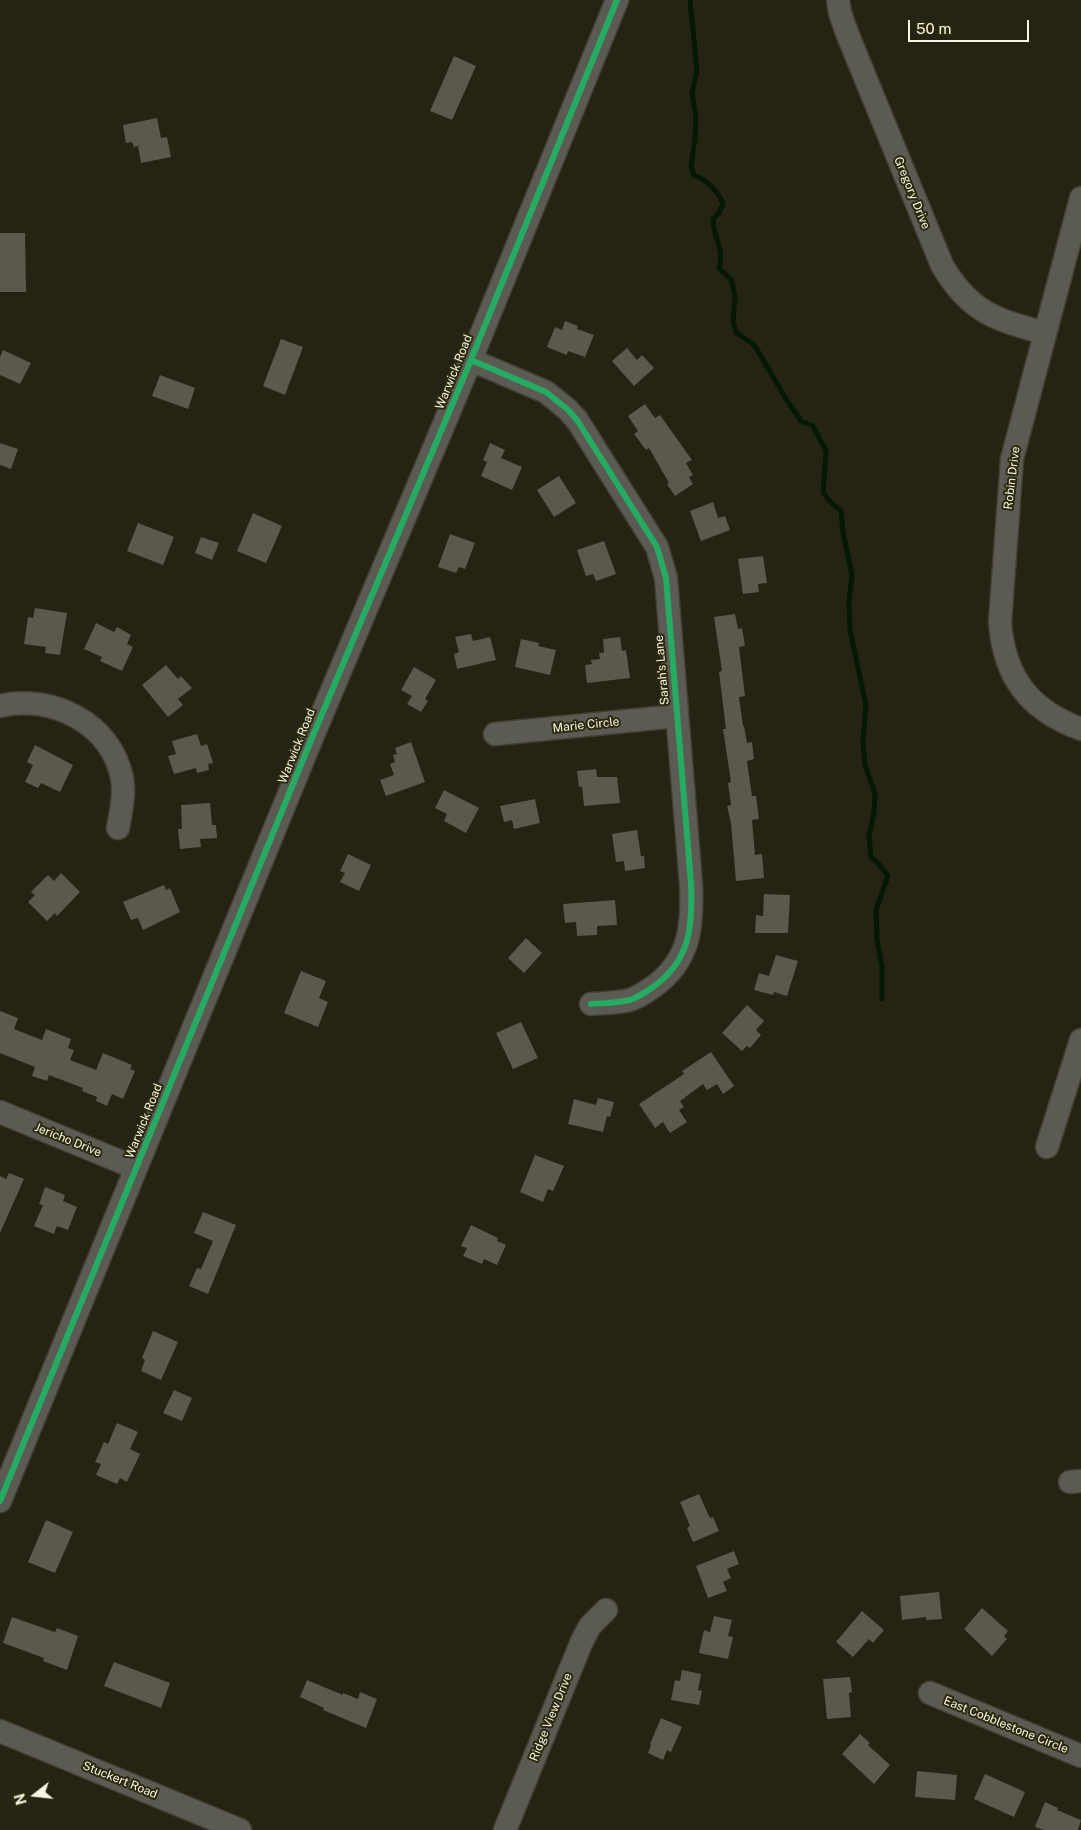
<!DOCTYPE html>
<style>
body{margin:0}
#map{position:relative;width:1081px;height:1830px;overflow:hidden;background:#252313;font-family:"Public Sans",sans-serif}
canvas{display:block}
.north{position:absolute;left:10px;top:1770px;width:50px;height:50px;-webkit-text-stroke:4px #2c290c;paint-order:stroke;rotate:254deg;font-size:14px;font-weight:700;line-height:20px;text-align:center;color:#f7f5e4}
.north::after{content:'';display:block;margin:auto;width:18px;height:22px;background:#f7f5e4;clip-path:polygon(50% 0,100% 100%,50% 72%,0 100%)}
.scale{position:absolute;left:908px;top:20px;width:121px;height:22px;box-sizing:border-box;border:2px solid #f7f5e4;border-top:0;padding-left:6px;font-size:15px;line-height:18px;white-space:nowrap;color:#f7f5e4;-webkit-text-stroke:4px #2c290c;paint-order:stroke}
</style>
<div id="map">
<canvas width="1081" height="1830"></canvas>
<div class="north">N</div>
<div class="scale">50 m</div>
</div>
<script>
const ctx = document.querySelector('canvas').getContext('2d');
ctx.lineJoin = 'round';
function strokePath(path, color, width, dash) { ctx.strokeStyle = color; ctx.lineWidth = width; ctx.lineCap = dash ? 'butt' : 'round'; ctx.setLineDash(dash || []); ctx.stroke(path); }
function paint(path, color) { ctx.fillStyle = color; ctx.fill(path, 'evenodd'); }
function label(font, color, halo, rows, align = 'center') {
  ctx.font = font + ' "Public Sans",sans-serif'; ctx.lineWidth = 4; ctx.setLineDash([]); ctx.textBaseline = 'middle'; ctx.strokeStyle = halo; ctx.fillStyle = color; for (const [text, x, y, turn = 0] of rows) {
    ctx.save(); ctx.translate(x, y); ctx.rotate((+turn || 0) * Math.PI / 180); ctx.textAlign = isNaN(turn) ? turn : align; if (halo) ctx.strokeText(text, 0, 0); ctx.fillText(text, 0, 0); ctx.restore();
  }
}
strokePath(new Path2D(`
 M690,0L697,71L692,93L696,117L695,138L691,166L694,175C708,181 717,190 723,203L719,213L713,219C713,238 725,248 719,268L732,281L735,298L733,321L736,332L755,346L786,399L801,421L813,426L826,451L823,492L831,503L841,511L843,532L852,575L849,601L850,630L866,705L863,742L865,765L875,793L874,812L869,837L871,857L879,864L888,876L876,910L877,940L882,967V999`), '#051803', 5);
paint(new Path2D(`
 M454,56L476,66L452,120L430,111Z
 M157,118L161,138L167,137L171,157L141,163L138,146L134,147L132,142L126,143L123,125Z
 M0,233H25L26,292H0Z
 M565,321L578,326L577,329L594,335L585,357L568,351L567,355L547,347L555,327L562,330Z
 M281,339L303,347L285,395L263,386Z
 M627,348L637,360L642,355L654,368L634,386L612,361Z
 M3,350L31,363L20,384L0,375V357Z
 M160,375L195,388L188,409L152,396Z
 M645,404L655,418L660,415L692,460L686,463L693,475L689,477L693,484L675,496L667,484L669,483L649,448L646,450L634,434L638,431L628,416Z
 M0,443L18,449L11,469L0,465Z
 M490,443L505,450L501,458L522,467L512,490L481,476L487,462L483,460Z
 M559,476L576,503L554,517L537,490Z
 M713,502L718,518L725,516L730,530L701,541L690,511Z
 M253,513L282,526L266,563L237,551Z
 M138,523L174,537L163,565L127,551Z
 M450,534L475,543L465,569L459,567L456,573L438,567Z
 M201,537L219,543L212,560L195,553Z
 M604,541L616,574L596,581L593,574L586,576L577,550Z
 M763,556L767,583L758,584L759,592L743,594L738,559Z
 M35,608L67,613L60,655L45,653L46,647L24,644L28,617L33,618Z
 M735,614L738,629L742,628L745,646L739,647L745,696L739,697L743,726H744L747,743L752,742L754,759L747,761L752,796H756L759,819L752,820L755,855L762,854L764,878L736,881L731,823L727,806L731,805L728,783L731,782L723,729H726L719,672L722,671L714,617Z
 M96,623L114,632L117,627L131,635L127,644L133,647L122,671L100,661L102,657L84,649Z
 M471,634L473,641L490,637L496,660L457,669L454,654L459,652L455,637Z
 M620,637L622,651L626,650L630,678L587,683L585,665L592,664L591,660L600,659L599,653H604L603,639Z
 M521,639L539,643L538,646L556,650L550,675L515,667Z
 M166,665L178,679L181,676L192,688L178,699L183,705L168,717L142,685Z
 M414,667L436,680L425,699L428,701L421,712L407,704L412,696L401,690Z
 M197,734L201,746L207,744L213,763L208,764L209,770L197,773L196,768L174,774L168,756L176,754L172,741Z
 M411,742L425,782L386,796L380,780L394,775L390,764L395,762L393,755L397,754L395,748Z
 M35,745L73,765L60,792L41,783L38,788L25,782L33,765L27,762Z
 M596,769L597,777H617L620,803L584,806L582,786L579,787L577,771Z
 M444,790L479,808L466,833L444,821L447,814L435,808Z
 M535,799L540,823L514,829L512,820L504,822L500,806Z
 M210,803L212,825H216L217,838L200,839L201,847L180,849L178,829H182L181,805Z
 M637,830L641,856H644L645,868L625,871L624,861L616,862L612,834Z
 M348,854L371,865L359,891L340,882L345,873L340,871Z
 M61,873L80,892L57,916L55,913L47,921L28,902L35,895L31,892L48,875L54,881Z
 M164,885L166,890L170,888L180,912L143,930L138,918L131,920L123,902Z
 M764,894L790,895L788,933H755L756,915L763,916Z
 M615,900L617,925L597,926V935L577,936L576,922L565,923L563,904Z
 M526,938L542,953L524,973L508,958Z
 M776,955L798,961L787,996L774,992L773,995L754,990L759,973L769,976Z
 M301,971L326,981L319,998L328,1002L318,1027L284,1013Z
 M747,1005L764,1021L756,1030L761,1035L750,1048L747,1046L742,1051L722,1033Z
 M0,1011L18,1018L14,1029L42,1040L46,1029L71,1039L68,1048L74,1050L70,1060L96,1070L103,1053L132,1065L130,1069L135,1071L123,1099L112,1094L107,1106L96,1101L97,1097L82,1091L83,1088L49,1075L47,1081L32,1076L35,1067L0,1053Z
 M521,1022L538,1058L513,1069L496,1033Z
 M711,1052L734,1086L723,1094L717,1084L707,1090L703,1084L680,1101L684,1107L679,1110L687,1122L670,1133L663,1122L655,1128L639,1104L684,1074L682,1071Z
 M598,1098L614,1102L610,1117L607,1116L603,1132L568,1124L574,1099L596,1105Z
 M535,1155L564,1166L553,1191L548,1189L543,1202L520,1192Z
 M9,1173L24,1179L0,1233V1176L6,1179Z
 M45,1187L65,1195L63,1201L77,1207L68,1230L57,1226L54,1234L34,1226L43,1205L39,1204Z
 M203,1212L236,1225L208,1294L189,1286L197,1268L201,1269L213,1241L194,1233Z
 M471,1225L498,1238L497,1241L506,1245L497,1265L484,1259L482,1264L463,1256L467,1248L461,1246Z
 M153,1331L178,1342L161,1380L141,1371L145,1360L142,1358Z
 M174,1390L192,1398L182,1421L163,1413Z
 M117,1423L138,1432L130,1449L140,1454L127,1482L120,1478L117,1484L96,1475L101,1464L95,1462L104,1442L108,1444Z
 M699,1494L710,1518L713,1517L719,1531L693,1542L687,1528L690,1526L680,1502Z
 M46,1520L73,1532L55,1573L28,1562Z
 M734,1551L739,1564L727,1569L731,1578L723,1582L727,1591L708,1598L696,1566Z
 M939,1592L942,1619L926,1620V1617L902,1620L900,1596Z
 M982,1608L1008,1631L1004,1636L1007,1639L992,1656L964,1629Z
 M862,1611L884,1630L873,1643L869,1639L853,1657L836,1642Z
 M714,1616L732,1620L728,1636L733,1637L728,1659L699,1653L704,1630L710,1632Z
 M12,1617L55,1632L57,1628L78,1636L67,1670L43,1661L44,1658L3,1643Z
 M114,1662L170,1683L161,1708L104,1686Z
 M682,1670L701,1674L698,1690L702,1691L699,1705L671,1700L675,1680L680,1681Z
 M850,1677L852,1692L849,1693L851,1717L827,1719L823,1679Z
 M307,1680L343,1695V1693L358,1699L360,1692L377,1699L366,1728L323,1710L324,1708L300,1697Z
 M661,1718L682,1727L671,1752L667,1750L663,1760L648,1753L651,1745L650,1744Z
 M860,1734L870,1743L868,1745L890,1765L874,1784L842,1754Z
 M917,1771L957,1775L955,1800L915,1797Z
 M985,1774L1025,1792L1014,1817L974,1799Z
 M1045,1802L1058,1808L1057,1810L1081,1820L1078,1830H1044L1035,1827Z`), '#5c584c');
const minor = new Path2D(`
 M838,0L840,13L847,33L942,265C969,312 996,320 1045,333
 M1081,198L1012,459L1000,622C1004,677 1029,710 1081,729
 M471,360L546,392L567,409L577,420L657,547L666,578L691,884C693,926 690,961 653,987C646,992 638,997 630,1000C617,1003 604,1003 591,1004
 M0,706C52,694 111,723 122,778C125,795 121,811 118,828
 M495,734L677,716
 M0,1112L136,1168
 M1047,1147L1081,1040
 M1070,1482L1081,1481
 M0,1501L309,745L468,367L617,0
 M930,1693L1081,1756
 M0,1731L240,1830
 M505,1830L582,1641L590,1626L606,1610`);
strokePath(minor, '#414032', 25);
strokePath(minor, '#5b5b54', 22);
strokePath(new Path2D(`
 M471,360L546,392L567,409L577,420L657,547L666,578L691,884C693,926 690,961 653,987C646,992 638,997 630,1000C617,1003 604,1003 591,1004
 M0,1501L309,745L468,367L617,0`), '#26ab63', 6);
label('12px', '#f7f5e4', '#2c290c', [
 ["Gregory Drive",912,193,68],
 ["Warwick Road",454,372,-68],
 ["Robin Drive",1012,478,-83],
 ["Sarah's Lane",662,670,-95],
 ["Marie Circle",586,725,-6],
 ["Warwick Road",297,746,-68],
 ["Warwick Road",144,1121,-68],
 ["Jericho Drive",68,1140,22],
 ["Ridge View Drive",551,1717,-68],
 ["East Cobblestone Circle",1006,1725,22],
 ["Stuckert Road",120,1780,22]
]);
</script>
